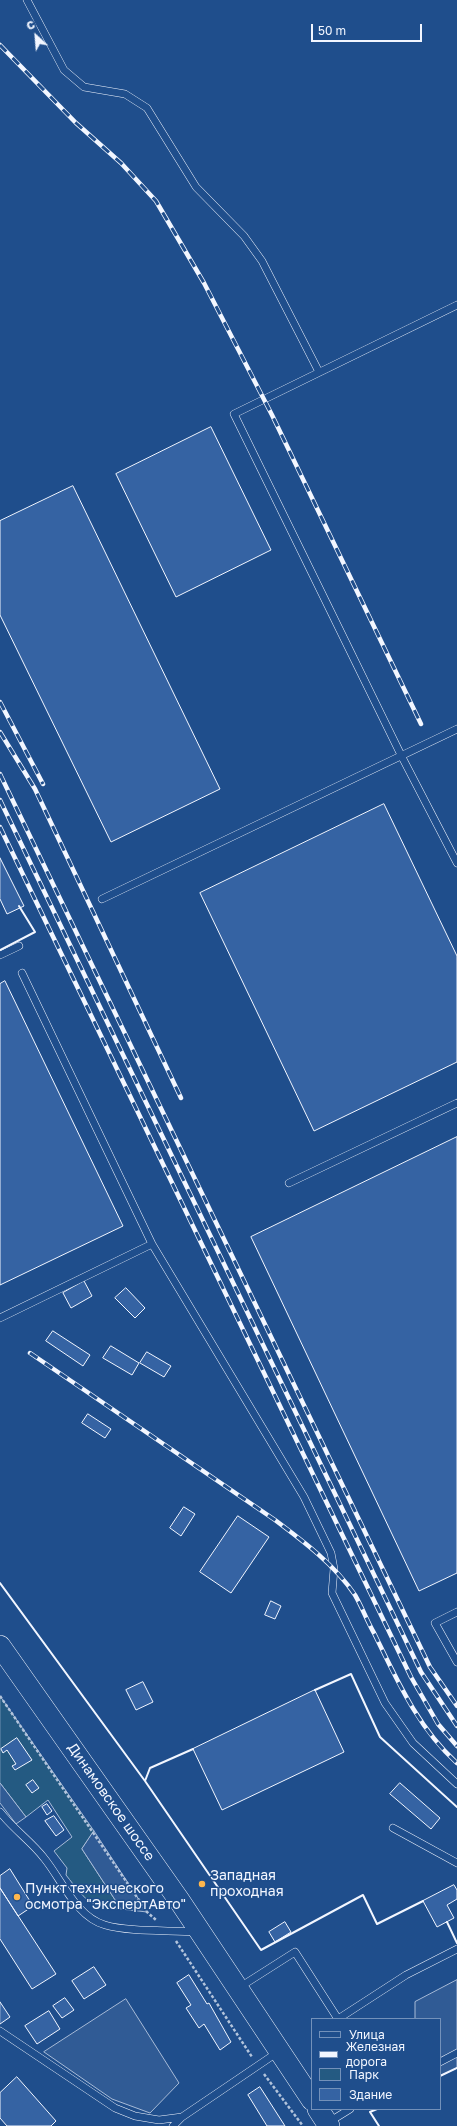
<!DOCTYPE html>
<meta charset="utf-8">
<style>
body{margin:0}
#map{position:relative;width:457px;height:2126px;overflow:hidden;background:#1f4e8c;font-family:"Golos Text",sans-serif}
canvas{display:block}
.legend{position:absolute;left:311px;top:2018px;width:130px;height:92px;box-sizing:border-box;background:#1f4e8c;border:1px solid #7391ba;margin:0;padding:5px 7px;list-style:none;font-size:12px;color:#f2f6ff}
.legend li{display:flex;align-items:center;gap:8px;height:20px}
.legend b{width:20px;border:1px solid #7391ba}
.north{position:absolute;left:16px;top:16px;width:40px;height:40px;-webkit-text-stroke:3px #1f4e8c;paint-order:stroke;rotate:334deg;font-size:11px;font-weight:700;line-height:16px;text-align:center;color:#f2f6ff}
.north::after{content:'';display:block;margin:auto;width:14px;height:18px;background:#f2f6ff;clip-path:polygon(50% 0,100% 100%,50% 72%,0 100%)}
.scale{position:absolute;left:311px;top:24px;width:111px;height:18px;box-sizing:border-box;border:2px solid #f2f6ff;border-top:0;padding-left:5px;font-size:12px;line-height:14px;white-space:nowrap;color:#f2f6ff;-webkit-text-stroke:3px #1f4e8c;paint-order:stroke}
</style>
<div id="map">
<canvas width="457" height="2126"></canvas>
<ul class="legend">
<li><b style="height:5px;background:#1f4e8c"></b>Улица</li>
<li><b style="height:5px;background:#f2f6ff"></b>Железная дорога</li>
<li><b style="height:11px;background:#245a82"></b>Парк</li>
<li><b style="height:11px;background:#3563a3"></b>Здание</li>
</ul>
<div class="north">С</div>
<div class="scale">50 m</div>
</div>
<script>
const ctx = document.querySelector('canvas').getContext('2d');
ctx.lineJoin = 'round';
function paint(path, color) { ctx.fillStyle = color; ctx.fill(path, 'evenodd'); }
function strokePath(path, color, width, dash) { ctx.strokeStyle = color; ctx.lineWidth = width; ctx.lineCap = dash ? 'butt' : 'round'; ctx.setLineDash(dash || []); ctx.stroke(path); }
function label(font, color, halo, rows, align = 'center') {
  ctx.font = font + ' "Golos Text",sans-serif'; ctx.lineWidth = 3; ctx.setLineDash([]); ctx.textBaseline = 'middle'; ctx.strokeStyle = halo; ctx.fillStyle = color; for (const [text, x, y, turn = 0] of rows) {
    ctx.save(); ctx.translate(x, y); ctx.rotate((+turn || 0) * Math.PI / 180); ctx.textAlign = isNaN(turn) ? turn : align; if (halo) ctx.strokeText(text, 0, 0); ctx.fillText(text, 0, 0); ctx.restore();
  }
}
const green = new Path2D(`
 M0,1696L94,1831L82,1849L121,1909C88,1907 85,1899 66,1875L67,1868L54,1851L72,1837L48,1800L26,1817L0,1783Z`);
paint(green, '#245a82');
strokePath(green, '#a8bbd7', 1);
const parking = new Path2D(`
 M0,1783L26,1817L16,1824L0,1803Z
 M94,1831L147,1912L121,1909L82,1849Z
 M457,1980V2068L440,2076V2019H415V2002Z
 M126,1999L179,2083L150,2113L112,2099L44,2052Z`);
paint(parking, '#305b95');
strokePath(parking, '#a8bbd7', 1);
const building = new Path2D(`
 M211,427L271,550L176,597L116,474Z
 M73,486L220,789L111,842L0,615V521Z
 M384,804L457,956V1062L314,1131L200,893Z
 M0,858L24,906L7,914L0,899Z
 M5,981L123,1226L0,1285V984Z
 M457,1137V1573L419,1591L251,1237Z
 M84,1281L92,1296L71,1308L63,1293Z
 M126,1288L145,1308L135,1318L115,1298Z
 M53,1331L90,1355L83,1366L46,1341Z
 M111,1346L139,1363L132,1375L103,1358Z
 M147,1352L171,1366L164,1377L140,1363Z
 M88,1414L111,1429L105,1438L82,1423Z
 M184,1507L195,1514L181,1536L170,1528Z
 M238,1516L269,1537L231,1593L200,1572Z
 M271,1601L281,1606L275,1619L265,1615Z
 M143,1682L153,1702L136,1710L126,1690Z
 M315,1690L344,1752L222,1810L193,1749Z
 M17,1738L32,1760L15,1770L12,1766L16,1764L7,1750L3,1753L1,1749Z
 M33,1780L39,1788L32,1793L26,1785Z
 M400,1783L440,1818L431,1829L390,1794Z
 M47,1804L52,1811L47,1815L42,1807Z
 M54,1816L64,1830L56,1836L45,1821Z
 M10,1869L33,1906L18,1916L0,1888V1876Z
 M454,1885L457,1890V1899L447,1905L454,1918L437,1927L423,1901Z
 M0,1888L56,1974L32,1989L0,1939Z
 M285,1922L291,1932L275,1942L269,1932Z
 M94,1967L106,1985L84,1999L72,1981Z
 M189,1975L207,2004L209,2003L231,2042L220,2050L204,2024L199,2028L186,2008L191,2005L177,1983Z
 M65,1998L74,2010L62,2018L53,2006Z
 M0,2002L10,2017L0,2024Z
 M49,2011L60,2029L37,2044L25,2026Z
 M17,2077L56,2121L51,2126H7L0,2118V2093Z
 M260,2087L285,2126H267L248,2095Z`);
paint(building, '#3563a3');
strokePath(building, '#f2f6ff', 1);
const lane = new Path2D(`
 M27,0L64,70L84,87L125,94L147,108L196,187L244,236L262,261L319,372
 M457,305L234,414L402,757L457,863
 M102,899L457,729
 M0,955L19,946
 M22,973L152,1244L304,1497L331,1553L334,1569L332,1593L385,1703L413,1743L457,1784
 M289,1183L457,1103
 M0,1318L152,1244
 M457,1612L435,1623L457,1662
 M0,1812C13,1829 31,1841 44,1858C62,1880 76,1917 105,1925C128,1932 170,1930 196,1932
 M393,1828L457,1863
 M240,1987L295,1952L338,2019
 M338,2019L406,1975L457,1949
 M0,2031L115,2108L135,2116L159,2120L182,2117L278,2052
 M440,2062L457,2053
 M329,2122L350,2109
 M173,2126L182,2117`);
const primary = new Path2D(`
 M0,1646L179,1900L312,2100
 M318,2109L329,2126`);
strokePath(lane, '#f2f6ff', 8);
strokePath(primary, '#f2f6ff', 22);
strokePath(new Path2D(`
 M0,1696L147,1912L156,1920
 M176,1941L252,2057
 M264,2074L303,2126`), '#b3c4dc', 2.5, [3, 2]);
strokePath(lane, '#1f4e8c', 7);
strokePath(primary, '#1f4e8c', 21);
const rail = new Path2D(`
 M0,45L76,123L121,163L156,201L204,283L272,415L421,724
 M0,702L43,784
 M0,732L35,789L181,1098
 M0,774L430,1667L457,1706
 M0,800L421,1672L457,1726
 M0,827L411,1677L438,1724L457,1746
 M30,1353L275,1520C303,1541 335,1565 355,1595C362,1607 367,1621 374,1633C397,1680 418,1728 457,1763`);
strokePath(rail, '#f2f6ff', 4.5);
strokePath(rail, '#1f4e8c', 3, [9]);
strokePath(new Path2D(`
 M0,950L35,932L19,906
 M0,1583L145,1781L261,1950L363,1895L377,1924L423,1901
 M315,1690L351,1674L380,1737L457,1807
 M145,1781L150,1768L193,1749
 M447,1922L457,1943
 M440,2076L457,2068
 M377,2109L370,2112L379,2126`), '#f2f6ff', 2);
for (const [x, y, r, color] of [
 [202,1884,4,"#ffb74d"],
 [17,1897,4,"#ffb74d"]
]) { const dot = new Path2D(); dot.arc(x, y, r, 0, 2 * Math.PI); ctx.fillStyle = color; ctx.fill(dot); strokePath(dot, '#1f4e8c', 1.5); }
label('14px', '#f2f6ff', '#1f4e8c', [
 ["Динамовское шоссе",111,1802,55]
]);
label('14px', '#f2f6ff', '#1f4e8c', [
 ["Западная",210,1876],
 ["проходная",210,1892],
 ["Пункт технического",25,1889],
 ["осмотра \"ЭкспертАвто\"",25,1905]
], 'left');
</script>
